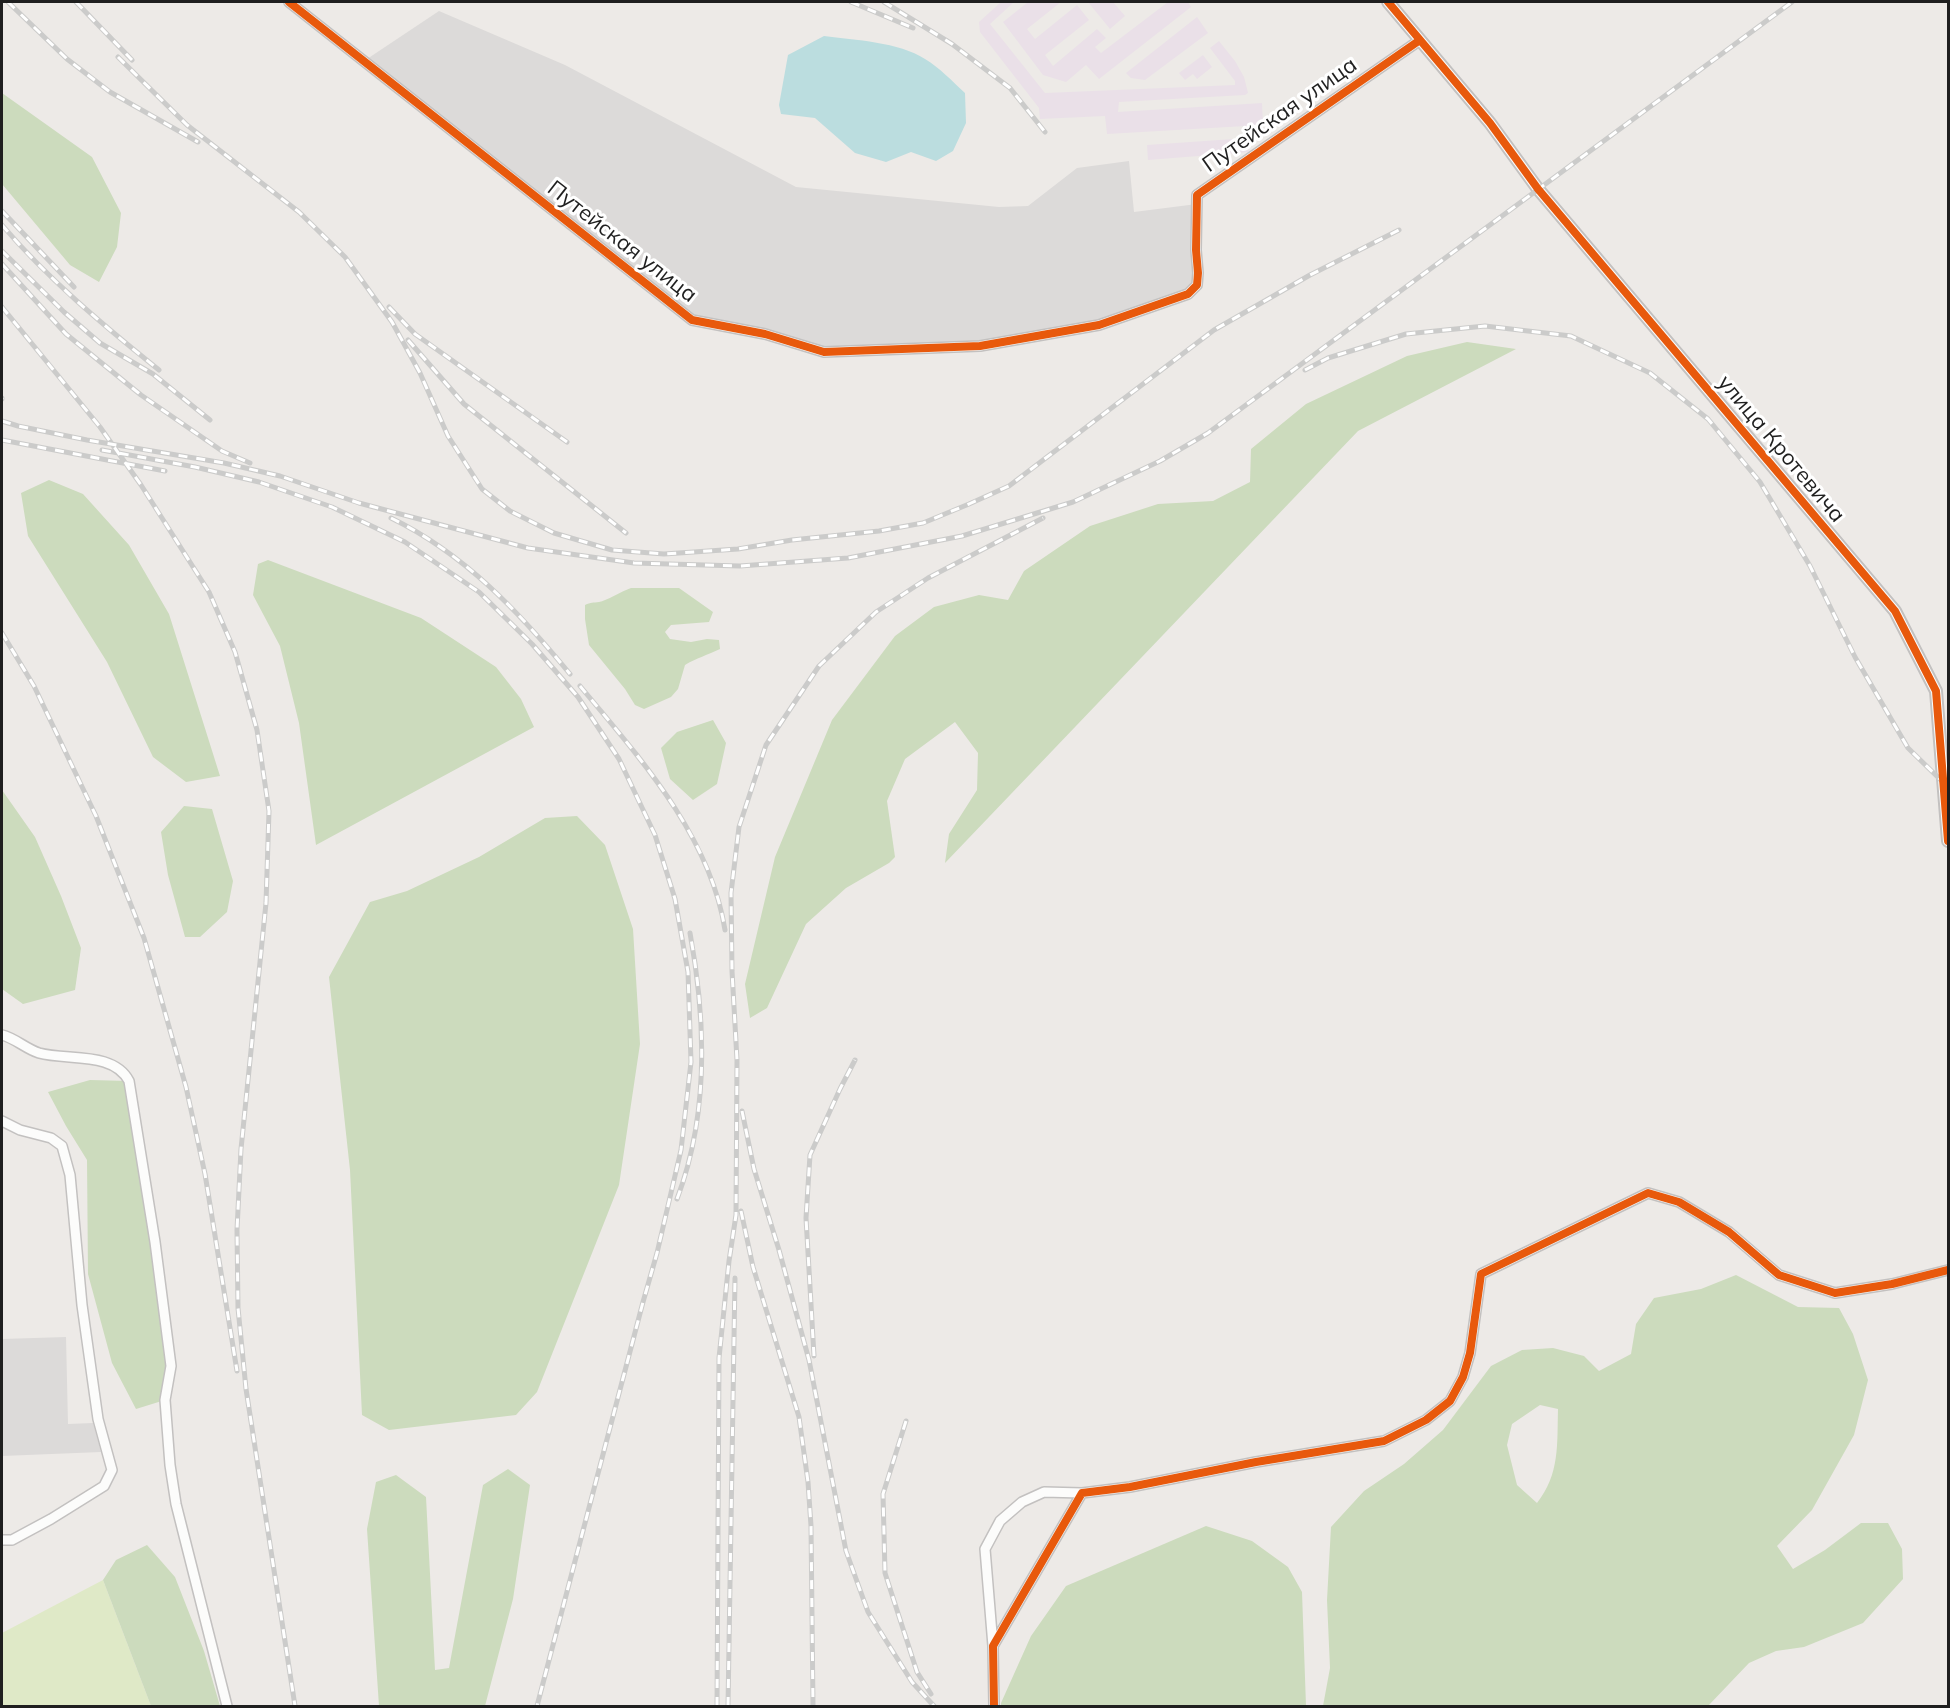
<!DOCTYPE html>
<meta charset="utf-8">
<style>
body{margin:0}
#map{position:relative;width:1950px;height:1708px;overflow:hidden;background:#edeae7;font-family:Mulish,sans-serif}
canvas{display:block}
.frame{position:absolute;inset:0;border:3px solid #1f1f1f;pointer-events:none}
</style>
<div id="map">
<canvas width="1950" height="1708"></canvas>
<div class="frame"></div>
</div>
<script>
const ctx = document.querySelector('canvas').getContext('2d');
ctx.lineJoin = 'round';
function paint(path, color) { ctx.fillStyle = color; ctx.fill(path, 'evenodd'); }
function strokePath(path, color, width, dash) { ctx.strokeStyle = color; ctx.lineWidth = width; ctx.lineCap = dash ? 'butt' : 'round'; ctx.setLineDash(dash || []); ctx.stroke(path); }
function label(font, color, halo, rows, align = 'center') {
  ctx.font = font + ' Mulish,sans-serif'; ctx.lineWidth = 6; ctx.setLineDash([]); ctx.textBaseline = 'middle'; ctx.strokeStyle = halo; ctx.fillStyle = color; for (const [text, x, y, turn = 0] of rows) {
    ctx.save(); ctx.translate(x, y); ctx.rotate((+turn || 0) * Math.PI / 180); ctx.textAlign = isNaN(turn) ? turn : align; if (halo) ctx.strokeText(text, 0, 0); ctx.fillText(text, 0, 0); ctx.restore();
  }
}
paint(new Path2D(`
 M439,11L565,65L796,187L999,207L1028,206L1077,168L1129,161L1134,212L1197,204L1198,273L1188,294L1099,325L980,346L824,352L692,320L364,61Z
 M66,1337L68,1424L93,1423L101,1452L2,1456V1339Z`), '#dcdad9');
paint(new Path2D(`
 M1001,2H1014L990,24L1045,93L1235,85V81L1210,48L1219,41L1235,61L1244,77L1248,93L1245,95L1119,102L1118,112L1262,103L1263,125L1107,134L1105,116L1040,119L1039,108L980,32L979,22Z
 M1028,2H1061L1027,29L1035,39L1077,5L1089,20L1045,55L1053,66L1097,29L1106,38L1095,47L1101,53L1168,2H1188L1191,7L1099,79L1086,65L1066,82L1043,75L1003,22Z
 M1088,2H1113L1125,16L1110,29Z
 M1197,17L1208,33L1145,80L1131,78L1126,73Z
 M1203,55L1212,67L1197,79L1193,74L1185,80L1179,73Z
 M1248,138L1249,152L1148,160L1147,145Z`), '#eae0e8');
paint(new Path2D(`
 M103,1580L151,1706H2V1633Z`), '#dfe9c7');
paint(new Path2D(`
 M2,93L92,157L121,213L117,247L99,282L70,265L2,184Z
 M1467,342L1516,349L1358,431L945,863L949,834L977,790L978,753L955,722L905,759L887,801L895,857L889,863L846,888L806,924L767,1008L750,1018L745,984L775,857L832,720L895,636L934,607L979,595L1008,600L1024,571L1090,526L1158,504L1213,501L1250,482L1251,449L1306,404L1407,356Z
 M49,480L83,494L129,545L169,614L220,776L186,782L153,757L107,662L28,536L21,493Z
 M268,560L421,618L496,667L521,699L534,727L316,845L299,723L280,646L253,595L258,564Z
 M631,588H679L713,612L709,622L671,625L665,632L670,639L691,642L707,639L719,640L720,649C708,655 696,658 685,665L678,689L671,697L644,709L635,705L625,689L589,645L585,619V605C591,602 593,603 599,602C606,601 622,591 631,588Z
 M713,720L726,743L717,784L693,800L670,779L661,748L677,732Z
 M2,790L35,837L61,896L81,948L75,990L23,1004L2,989Z
 M184,806L212,809L233,881L227,912L200,937H185L168,875L161,832Z
 M577,816L605,845L633,929L640,1044L619,1185L537,1392L516,1415L389,1430L362,1415L350,1170L329,977L370,902L407,891L479,857L545,818Z
 M90,1080L129,1081L171,1366L165,1400L136,1409L112,1363L88,1274L87,1160L66,1126L48,1092Z
 M1736,1275L1798,1307L1839,1308L1853,1334L1868,1380L1854,1435L1812,1510L1777,1546L1793,1569L1825,1550L1861,1523H1888L1902,1549L1903,1579L1863,1623L1804,1647L1776,1651L1749,1663L1708,1706H1323L1330,1668L1327,1600L1331,1527L1364,1491L1404,1464L1443,1430L1491,1366L1522,1350L1553,1348L1584,1356L1599,1371L1631,1354L1636,1324L1654,1298L1701,1289ZM1540,1405L1558,1409C1557,1444 1560,1474 1537,1503L1517,1485L1507,1445L1512,1424Z
 M508,1469L530,1485L513,1599L485,1706H379L367,1529L376,1482L396,1475L426,1497L435,1670L449,1668L483,1485Z
 M1206,1526L1252,1541L1288,1567L1302,1592L1306,1706H1001V1703L1031,1636L1066,1586Z
 M147,1545L175,1577L204,1651L220,1706H151L103,1580L116,1560Z`), '#ccdbbd');
paint(new Path2D(`
 M824,36C855,40 899,42 925,59C940,68 952,81 965,93L966,123L953,151L936,161L911,152L886,162L855,153L815,118L781,114L779,105L788,55Z`), '#bbdddf');
const minor = new Path2D(`
 M289,2L692,320L765,334L824,352L980,346L1099,325L1188,294L1197,285L1198,273L1196,250L1197,195L1420,40
 M2,1035C15,1038 26,1049 39,1053C68,1061 113,1051 129,1081L155,1242L171,1366L165,1400L170,1465L176,1504L227,1706
 M2,1121L20,1130L51,1138L62,1146L70,1175L82,1305L98,1419L112,1470L104,1486L51,1519L12,1540H2
 M993,1646L985,1549L1000,1521L1022,1502L1044,1492L1082,1493
 M994,1706L993,1646L1082,1493L1130,1487L1256,1462L1384,1441L1426,1420L1450,1401L1463,1377L1470,1353L1481,1274L1648,1193L1679,1202L1729,1232L1779,1275L1835,1293L1892,1284L1948,1270`);
const tertiary = new Path2D(`
 M1388,2L1490,123L1538,189L1895,611L1936,691L1948,841`);
strokePath(minor, '#c3c1c0', 12);
strokePath(tertiary, '#c3c1c0', 14);
strokePath(minor, '#fcfcfb', 9);
strokePath(tertiary, '#fcfcfb', 10);
const rail = new Path2D(`
 M8,2L67,59L110,92L198,142
 M76,2L132,60
 M851,2L913,28
 M884,2L952,44L1010,88L1045,132
 M118,57L187,125L299,212L345,257L392,322L420,373L448,436L482,489L510,511L554,533L612,550L664,554L738,549L792,540L879,531L923,523L969,504L1009,486L1214,330L1310,275L1399,230
 M2,211L74,287
 M2,225C48,279 103,325 159,370
 M2,251L64,312L100,343L153,374L210,420
 M2,264L66,334L141,395L222,451L250,463
 M2,307L100,427L141,485L209,592L235,652L257,730L269,811L266,903L241,1149L237,1230L238,1308L246,1389L295,1706
 M389,307L415,334L567,442
 M408,340L464,404L626,533
 M1305,370L1328,358L1406,334L1485,326L1571,336L1650,373L1708,419L1760,482L1810,566L1855,657L1908,748L1948,787
 M2,398V399
 M2,421L18,426L87,440L224,463L280,476L359,503L528,548L634,563L740,566L848,558L962,536L1073,502L1160,461L1208,433L1792,2
 M2,440L165,471
 M102,450L195,467L259,482L332,507L405,542L479,592L532,644L578,697L619,759L655,835L675,899L688,972L691,1062L681,1150L657,1253L643,1302L537,1706
 M391,518C465,554 519,612 570,674
 M2,633L34,686L96,816L144,938L186,1087L205,1174L237,1371
 M580,686C639,757 710,835 725,930
 M742,1111L754,1169L779,1250L809,1360L846,1551L868,1612L912,1682L934,1706
 M677,1199C709,1115 706,1020 690,933
 M741,1211L753,1267L799,1417L808,1482L811,1526L813,1706
 M814,1356L806,1218L810,1155L840,1089L855,1060
 M906,1421L883,1494L885,1573L917,1672L931,1694
 M717,1706L719,1358L729,1261L736,1215L737,1060L732,971L731,893L739,827L766,745L819,666L876,612L928,578L1043,518
 M728,1706L735,1278`);
strokePath(rail, '#cbcbca', 5);
strokePath(rail, '#fff', 3, [9]);
strokePath(new Path2D(`
 M289,2L692,320L765,334L824,352L980,346L1099,325L1188,294L1197,285L1198,273L1196,250L1197,195L1420,40
 M1388,2L1490,123L1538,189L1895,611L1936,691L1948,841
 M994,1706L993,1646L1082,1493L1130,1487L1256,1462L1384,1441L1426,1420L1450,1401L1463,1377L1470,1353L1481,1274L1648,1193L1679,1202L1729,1232L1779,1275L1835,1293L1892,1284L1948,1270`), '#e8590c', 8);
label('22px', '#1f1f1f', '#fff', [
 ["Путейская улица",1280,115,-35],
 ["Путейская улица",622,242,38],
 ["улица Кротевича",1781,449,50]
]);
</script>
